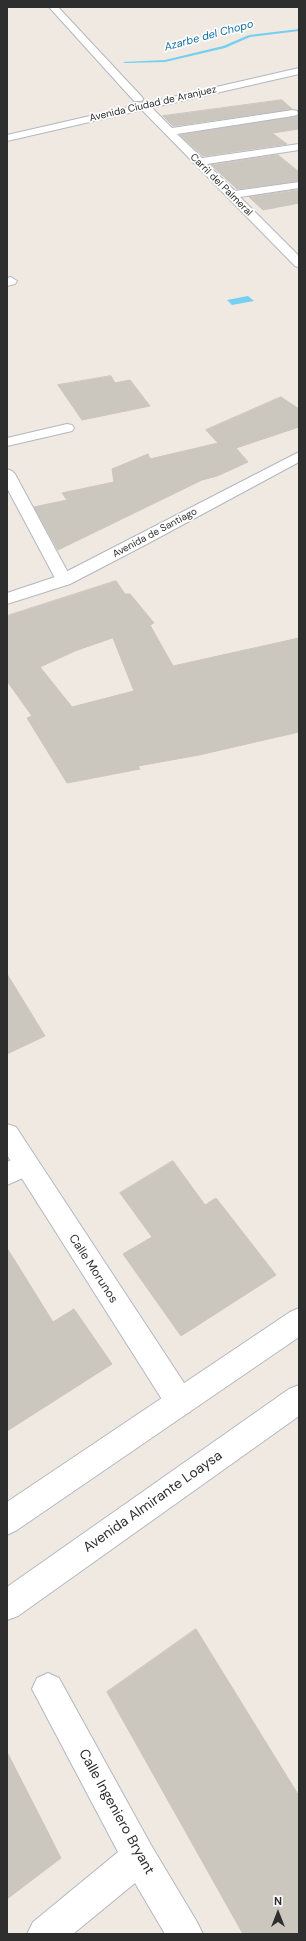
<!DOCTYPE html>
<style>
body{margin:0}
#map{position:relative;width:306px;height:1941px;overflow:hidden;background:#efe9e1;font-family:"DM Sans",sans-serif}
canvas{display:block}
.frame{position:absolute;inset:0;border:8px solid #2e2e2e;pointer-events:none}
.north{position:absolute;left:258px;top:1893px;width:40px;height:40px;-webkit-text-stroke:3px #fff;paint-order:stroke;rotate:0deg;font-size:11px;font-weight:700;line-height:16px;text-align:center;color:#2e2e2e}
.north::after{content:'';display:block;margin:auto;width:14px;height:18px;background:#2e2e2e;clip-path:polygon(50% 0,100% 100%,50% 72%,0 100%)}
</style>
<div id="map">
<canvas width="306" height="1941"></canvas>
<div class="frame"></div>
<div class="north">N</div>
</div>
<script>
const ctx = document.querySelector('canvas').getContext('2d');
ctx.lineJoin = 'round';
function paint(path, color) { ctx.fillStyle = color; ctx.fill(path, 'evenodd'); }
function strokePath(path, color, width, dash) { ctx.strokeStyle = color; ctx.lineWidth = width; ctx.lineCap = dash ? 'butt' : 'round'; ctx.setLineDash(dash || []); ctx.stroke(path); }
function label(font, color, halo, rows, align = 'center') {
  ctx.font = font + ' "DM Sans",sans-serif'; ctx.lineWidth = 3.5; ctx.setLineDash([]); ctx.textBaseline = 'middle'; ctx.strokeStyle = halo; ctx.fillStyle = color; for (const [text, x, y, turn = 0] of rows) {
    ctx.save(); ctx.translate(x, y); ctx.rotate((+turn || 0) * Math.PI / 180); ctx.textAlign = isNaN(turn) ? turn : align; if (halo) ctx.strokeText(text, 0, 0); ctx.fillText(text, 0, 0); ctx.restore();
  }
}
paint(new Path2D(`
 M248,296L254,301L232,305L227,300Z`), '#75cff0');
paint(new Path2D(`
 M299,29V31L250,37L225,48L165,62L125,63L123,62L165,60L223,46L249,35Z`), '#75cff0');
const building = new Path2D(`
 M282,100L292,109L173,126L163,116Z
 M299,114V129L272,133L287,144L203,156L180,135L293,117Z
 M278,155L299,172V181L237,189L211,165Z
 M299,190V203L263,210L249,197Z
 M111,376L115,383L130,380L150,406L82,420L58,385Z
 M281,397L299,409V427L236,448L248,462L217,476L202,480L58,550L34,507L67,500L62,493L114,482L112,469L148,454L150,459L218,443L206,430Z
 M116,581L125,594H130L154,623L150,625L173,666L299,638V732L199,755L138,766L140,769L67,783L27,718L32,716L7,681V616ZM113,638L134,691L72,707L40,667L75,651Z
 M7,974L45,1036L7,1054Z
 M173,1161L205,1205L216,1198L276,1275L181,1336L123,1254L152,1237L120,1193Z
 M7,1248L53,1322L74,1309L112,1364L7,1431Z
 M196,1629L299,1796V1934H243L107,1692Z
 M7,1752L61,1858L7,1899Z`);
paint(building, '#cbc7bf');
strokePath(building, '#cbc5ba', 1);
const pedestrian = new Path2D(`
 M25,1154L34,1157L37,1165L34,1173L7,1185V1162Z
 M48,1673L59,1678L151,1845L197,1922L203,1934H165L135,1883L73,1934H27L33,1922L118,1852L32,1689L37,1678Z`);
const minor = new Path2D(`
 M49,7H58L142,97L143,99L142,101H134Z
 M144,103L148,104L172,128L293,110L297,111L298,113L297,115L293,116L177,134L202,158L299,144V150L207,164L235,191L299,182V188L240,197L299,256V267L295,266L140,108L139,106L140,104Z
 M11,277L17,281L15,284L7,286V278Z
 M67,424L72,425L74,428L72,431L7,446V438Z
 M7,469L12,471L15,474L72,580L70,584L64,585L58,584L56,580L7,488Z
 M7,1124L16,1127L190,1392L194,1402L190,1412L180,1416L170,1412L7,1155Z`);
const tertiary = new Path2D(`
 M299,452V462L145,545L70,584L7,604V593L58,576Z`);
const secondary = new Path2D(`
 M299,68V74L7,141V135Z
 M299,1308V1337L17,1530L7,1535V1502L290,1312Z
 M299,1385V1416L18,1616L7,1620V1587L289,1389Z`);
strokePath(pedestrian, '#b4b7c1', 2);
strokePath(minor, '#b4b7c1', 2);
strokePath(tertiary, '#b4b7c1', 2);
strokePath(secondary, '#b4b7c1', 2);
paint(pedestrian, '#fff');
paint(minor, '#fff');
paint(tertiary, '#fff');
paint(secondary, '#fff');
label('10px', '#2e2e2e', '#fff', [
 ["Avenida Ciudad de Aranjuez",153,104,-13],
 ["Carril del Palmeral",221,185,45],
 ["Avenida de Santiago",155,533,-28]
]);
label('italic 11px', '#0d6fa3', '#fff', [
 ["Azarbe del Chopo",209,36,-15]
]);
label('12px', '#2e2e2e', '#fff', [
 ["Calle Morunos",93,1269,57]
]);
label('14px', '#2e2e2e', '#fff', [
 ["Avenida Almirante Loaysa",153,1502,-35],
 ["Calle Ingeniero Bryant",116,1812,61]
]);
</script>
